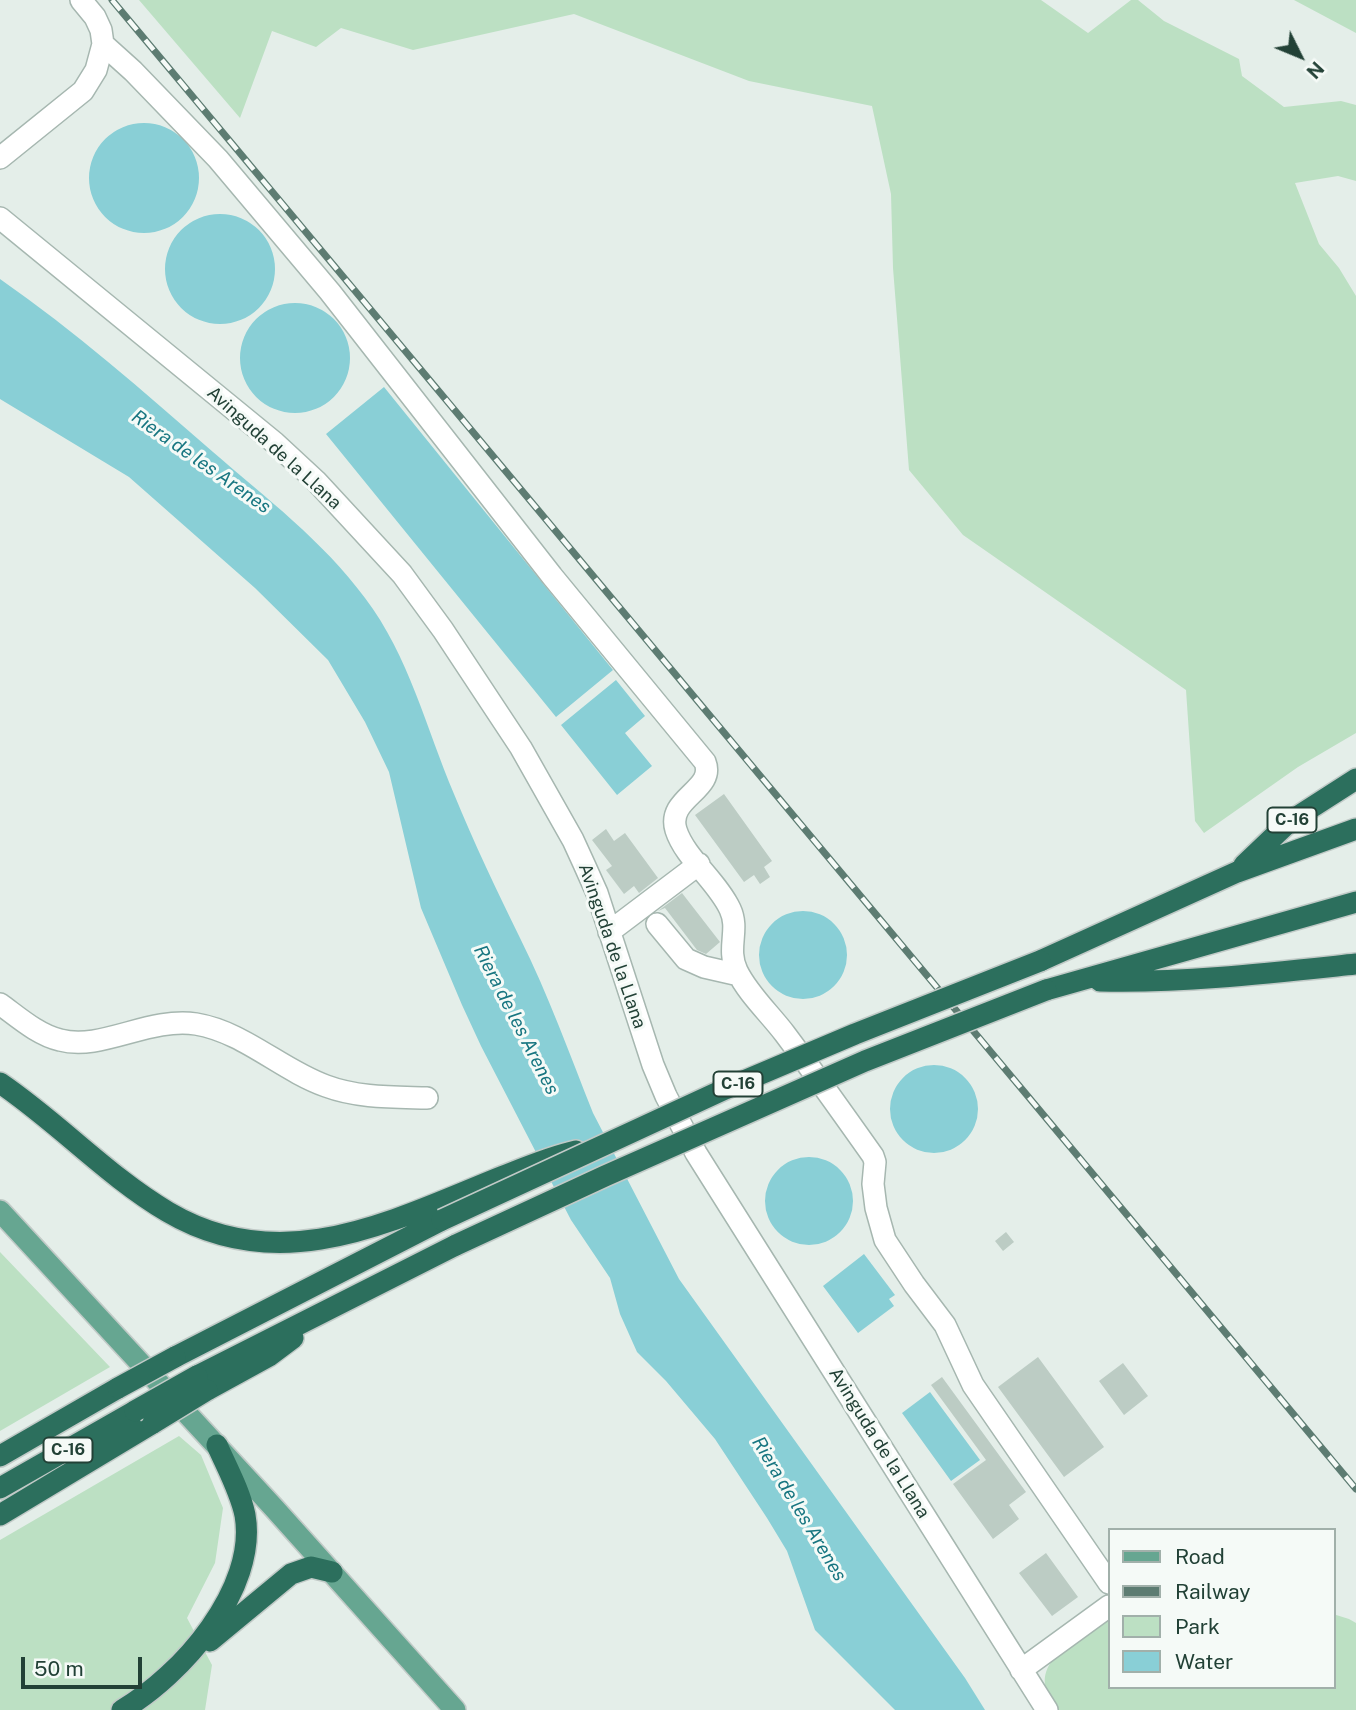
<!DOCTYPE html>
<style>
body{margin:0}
#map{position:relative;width:1356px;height:1710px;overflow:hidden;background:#e4eee9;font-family:"Public Sans",sans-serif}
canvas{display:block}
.legend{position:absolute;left:1108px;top:1528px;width:228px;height:161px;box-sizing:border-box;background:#f5faf7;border:2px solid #a1b0aa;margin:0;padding:9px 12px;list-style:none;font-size:21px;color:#224136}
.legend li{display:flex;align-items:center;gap:14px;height:35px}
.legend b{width:35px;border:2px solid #a1b0aa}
.north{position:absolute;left:1265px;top:21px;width:70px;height:70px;-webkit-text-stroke:5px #f5faf7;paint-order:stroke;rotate:133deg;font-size:19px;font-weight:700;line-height:28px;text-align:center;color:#224136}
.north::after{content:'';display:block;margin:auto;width:24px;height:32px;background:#224136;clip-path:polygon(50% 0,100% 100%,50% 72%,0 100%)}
.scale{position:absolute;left:21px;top:1657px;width:121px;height:32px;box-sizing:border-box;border:4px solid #224136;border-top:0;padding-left:9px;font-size:21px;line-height:24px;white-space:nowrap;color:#224136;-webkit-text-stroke:5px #f5faf7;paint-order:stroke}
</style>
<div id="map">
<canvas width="1356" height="1710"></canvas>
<ul class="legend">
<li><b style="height:9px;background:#66a691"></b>Road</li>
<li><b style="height:9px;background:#5d7c72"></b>Railway</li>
<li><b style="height:19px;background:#bce0c3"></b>Park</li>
<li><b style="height:19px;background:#89cfd6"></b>Water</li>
</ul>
<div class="north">N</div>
<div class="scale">50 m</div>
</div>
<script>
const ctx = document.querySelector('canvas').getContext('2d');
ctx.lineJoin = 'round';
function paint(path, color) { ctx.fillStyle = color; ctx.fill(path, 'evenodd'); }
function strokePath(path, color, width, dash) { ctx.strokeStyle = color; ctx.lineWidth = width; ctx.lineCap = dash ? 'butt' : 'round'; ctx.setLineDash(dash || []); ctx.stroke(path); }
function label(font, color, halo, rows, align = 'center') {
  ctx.font = font + ' "Public Sans",sans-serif'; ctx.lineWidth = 6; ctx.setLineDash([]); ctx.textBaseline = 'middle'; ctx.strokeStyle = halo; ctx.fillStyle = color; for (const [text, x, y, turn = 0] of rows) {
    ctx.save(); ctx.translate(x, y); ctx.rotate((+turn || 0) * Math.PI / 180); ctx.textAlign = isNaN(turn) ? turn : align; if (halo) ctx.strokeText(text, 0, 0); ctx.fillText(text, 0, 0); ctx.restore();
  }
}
paint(new Path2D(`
 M139,0H1041L1088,33L1131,0H1138L1164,21L1239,59L1242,76L1284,107L1341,101L1356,105V181L1338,176L1295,183L1319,244L1339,268L1356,296V733L1298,767L1204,833L1195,821L1186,690L963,535L909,470L893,268L891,194L872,106L749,81L574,14L413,50L341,28L316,47L272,31L240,118Z
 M1294,0H1356V33Z
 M0,1252L110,1367L0,1431Z
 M179,1436L201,1455L223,1508L215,1563L187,1618L212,1665L205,1710H0V1540Z
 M1333,1614L1349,1619L1356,1623V1710H1057C1046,1693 1039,1680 1051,1662L1109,1618V1687H1333Z`), '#bce0c3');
paint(new Path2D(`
 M89 178a55 55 0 1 1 110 0a55 55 0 1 1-110 0Z
 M165 269a55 55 0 1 1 110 0a55 55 0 1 1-110 0Z
 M0,279C75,331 144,392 213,452C266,498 323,541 365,598C409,656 426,728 454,794C474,843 497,891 520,938C548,994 570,1055 593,1113L679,1279L965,1678L985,1710H895L815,1630L787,1551L767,1518L715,1439L666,1381L637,1352L620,1314L610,1278L571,1220L481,1046L462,1005L421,908L389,772L365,722L328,660L255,588L129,477L0,399Z
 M240 358a55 55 0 1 1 110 0a55 55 0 1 1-110 0Z
 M384,387L613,670L556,717L326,434Z
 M616,680L645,716L625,733L652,766L617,795L561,725Z
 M759 955a44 44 0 1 1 88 0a44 44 0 1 1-88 0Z
 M890 1109a44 44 0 1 1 88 0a44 44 0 1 1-88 0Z
 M765 1201a44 44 0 1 1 88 0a44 44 0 1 1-88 0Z
 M864,1254L895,1295L889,1299L894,1306L858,1333L823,1286Z
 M930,1392L980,1460L951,1481L902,1413Z`), '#89cfd6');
paint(new Path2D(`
 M724,794L772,861L764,867L770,877L760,884L754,875L744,882L695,815Z
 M606,829L614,841L625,833L658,878L639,893L634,886L624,894L606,870L612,866L592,840Z
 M682,893L720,942L706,954L697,950L665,908L658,911Z
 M1006,1232L1014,1242L1003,1251L995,1241Z
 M1038,1357L1104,1447L1064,1477L998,1387Z
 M1123,1363L1148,1396L1124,1415L1099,1381Z
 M942,1377L1026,1492L1009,1505L1019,1519L993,1539L953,1484L986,1460L931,1385Z
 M1046,1553L1078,1597L1052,1616L1019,1573Z`), '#bcccc4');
const minor = new Path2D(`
 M103,44L133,71L218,159L330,292L552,576L705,762C716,790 666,798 676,830C685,858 717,881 730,909C740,930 726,948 737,971C748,994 770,1014 785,1034C815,1074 844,1115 873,1156L875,1162L873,1184L876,1208L885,1240L914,1284L945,1325L973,1385L1109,1583
 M0,158L83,91L96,70L103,44L101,30L95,17L81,0
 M0,218L275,443L316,481L402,574L443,630L521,748L573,840L584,864L597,893L653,1065L666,1096L696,1153L1047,1710
 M657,924L686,959L704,967L739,975
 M609,932L699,864
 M0,1004C18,1017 38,1035 60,1040C102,1051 148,1017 196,1024C244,1032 281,1070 326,1086C358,1098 393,1097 427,1098
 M1021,1670L1109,1606`);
const major = new Path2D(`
 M0,1211L274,1508L455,1710`);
const highway = new Path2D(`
 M1244,865L1289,822L1356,779
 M1040,961L1237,872L1356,829
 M1100,981C1186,983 1271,973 1356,964
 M1046,990L1356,902
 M0,1083C59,1123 107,1176 168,1212C280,1278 388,1223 496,1179C522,1169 549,1157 576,1151
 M175,1357L442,1220
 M197,1376L456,1245
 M207,1390L269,1356L293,1338
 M0,1456L118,1388
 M0,1488L135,1411
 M0,1515L153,1423
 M210,1641L291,1574L311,1567L332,1572
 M122,1710C181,1676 258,1589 245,1515C240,1491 227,1468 217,1445`);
strokePath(minor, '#a6b7b0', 24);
strokePath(major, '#c1cac7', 24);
strokePath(highway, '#c1cac7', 24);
strokePath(minor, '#fff', 21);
strokePath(major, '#66a691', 21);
strokePath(highway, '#2c6f5d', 21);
const rail = new Path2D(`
 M112,0L1356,1489`);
strokePath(rail, '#5d7c72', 7);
strokePath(rail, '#f5faf7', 4.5, [13]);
const highwayBridge = new Path2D(`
 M442,1220L725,1089L855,1034L1040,961
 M456,1245L605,1176L865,1061L1046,990
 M118,1388L175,1357
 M135,1411L197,1376
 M153,1423L207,1390`);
strokePath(highwayBridge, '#c1cac7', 24, []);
strokePath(highwayBridge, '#2c6f5d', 21);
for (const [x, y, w] of [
 [1292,820,49],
 [738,1084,49],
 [68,1450,49]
]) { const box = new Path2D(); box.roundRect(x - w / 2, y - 12.5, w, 25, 5); ctx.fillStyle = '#f5faf7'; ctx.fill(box); strokePath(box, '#224136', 2); }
label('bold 16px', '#224136', null, [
 ["C-16",1292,820],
 ["C-16",738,1084],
 ["C-16",68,1450]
]);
label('18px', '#224136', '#f5faf7', [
 ["Avinguda de la Llana",274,448,42],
 ["Avinguda de la Llana",612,946,71],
 ["Avinguda de la Llana",879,1443,58]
]);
label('italic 19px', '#187681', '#f5faf7', [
 ["Riera de les Arenes",201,462,35],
 ["Riera de les Arenes",516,1020,63],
 ["Riera de les Arenes",799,1509,59]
]);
</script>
